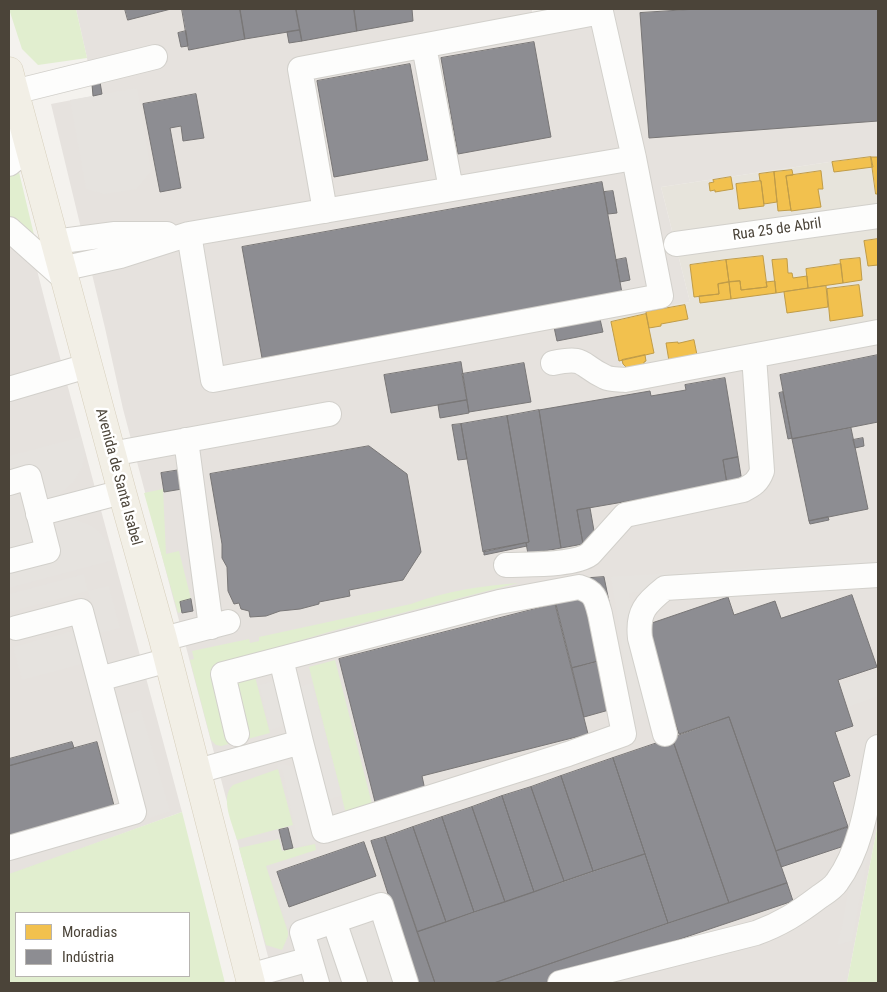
<!DOCTYPE html>
<meta charset="utf-8">
<style>
body{margin:0}
#map{position:relative;width:887px;height:992px;overflow:hidden;background:#f4f2ee;font-family:"Roboto Condensed",sans-serif}
canvas{display:block}
.frame{position:absolute;inset:0;border:10px solid #4b4439;pointer-events:none}
.legend{position:absolute;left:15px;top:912px;width:175px;height:65px;box-sizing:border-box;background:#fff;border:1px solid #b7b4b0;margin:0;padding:6px 9px;list-style:none;font-size:15px;color:#4b4439}
.legend li{display:flex;align-items:center;gap:10px;height:25px}
.legend b{width:25px;border:1px solid #b7b4b0}
</style>
<div id="map">
<canvas width="887" height="992"></canvas>
<div class="frame"></div>
<ul class="legend">
<li><b style="height:14px;background:#f2c14e"></b>Moradias</li>
<li><b style="height:14px;background:#8d8d92"></b>Indústria</li>
</ul>
</div>
<script>
const ctx = document.querySelector('canvas').getContext('2d');
ctx.lineJoin = 'round';
function paint(path, color) { ctx.fillStyle = color; ctx.fill(path, 'evenodd'); }
function strokePath(path, color, width, dash) { ctx.strokeStyle = color; ctx.lineWidth = width; ctx.lineCap = dash ? 'butt' : 'round'; ctx.setLineDash(dash || []); ctx.stroke(path); }
function label(font, color, halo, rows, align = 'center') {
  ctx.font = font + ' "Roboto Condensed",sans-serif'; ctx.lineWidth = 5; ctx.setLineDash([]); ctx.textBaseline = 'middle'; ctx.strokeStyle = halo; ctx.fillStyle = color; for (const [text, x, y, turn = 0] of rows) {
    ctx.save(); ctx.translate(x, y); ctx.rotate((+turn || 0) * Math.PI / 180); ctx.textAlign = isNaN(turn) ? turn : align; if (halo) ctx.strokeText(text, 0, 0); ctx.fillText(text, 0, 0); ctx.restore();
  }
}
paint(new Path2D(`
 M878,156V342L629,391L608,317L690,302L661,187L829,162Z`), '#e7e4dc');
paint(new Path2D(`
 M76,9H532V15L570,9H878V156L829,162L661,187L690,302L608,317L629,391L878,342V823L847,983H275L123,409L105,328L51,104L93,96L87,58Z
 M9,161L47,309L182,812L9,875Z`), '#e6e2de');
paint(new Path2D(`
 M9,9H76L87,58L38,65L22,49Z
 M18,168L35,239L9,220V174Z
 M163,489L166,554L179,551L191,599L180,602L181,612L178,613L144,493Z
 M518,583L332,631L265,651L250,658L270,733L221,746L216,745L211,740L190,660L194,659L192,651L249,639L250,643L259,641V637L411,604C445,591 482,586 518,583Z
 M335,660L373,808L346,814L309,667Z
 M278,769L293,825L237,840C233,825 219,797 233,785Z
 M182,812L225,983H9V874ZM16,913H189V976H16Z
 M878,823V983H847Z
 M279,839L282,851L315,844L316,850L266,866L288,932V936L282,950L266,945L239,848Z`), '#e1eecf');
paint(new Path2D(`
 M137,88L151,172L137,189L105,194L86,189L70,100Z
 M81,437L85,453L82,468L73,483L59,495L65,519L76,520L92,526L99,531L106,540L114,560L9,588V456Z
 M878,559V567L629,593L632,616L626,618L628,632L631,630L646,710L634,722L611,577Z
 M84,574L88,591L109,586L120,628L99,633L88,591L9,612V594Z
 M77,630L85,663L22,680L13,647Z
 M878,671V696L848,707L839,685Z
 M274,681L284,719L282,726L270,730L259,685Z
 M312,683L342,796L325,800L297,687Z
 M141,710L170,811L149,818L122,715Z
 M282,764L290,766L297,773L316,843L299,846L282,769L278,770L277,765Z
 M878,772V800L852,941L837,945L843,922L850,880L859,872Z
 M380,874L385,889L382,891L287,927L276,892L283,890L288,905Z
 M373,915L397,983H364L344,925Z
 M328,930L347,983H330L313,935Z`), '#e6e3df');
const homes = new Path2D(`
 M871,157H878V194H876Z
 M871,157L873,167L834,172L832,162Z
 M792,170L793,175L786,176L791,210L778,211L774,172Z
 M821,171L823,189H818L821,207L791,211L786,176Z
 M774,172L777,202L764,204L761,181H760L759,174Z
 M731,177L733,189L715,192V190L710,191L709,183L714,182L713,180Z
 M761,181L764,206L739,209L736,184Z
 M878,239V265L868,266L864,241Z
 M763,256L767,287L741,290L740,281L729,282L726,260Z
 M860,258L862,280L843,283L840,260Z
 M787,259L788,273H792L793,278L807,276L808,288L776,293L772,260Z
 M726,260L729,282L718,284L719,294L694,297L690,265Z
 M841,264L843,283L808,288L806,269Z
 M740,281L741,290L767,287L766,282L775,281L776,293L731,299L729,282Z
 M729,282L731,299L700,303L699,296L719,294L718,284Z
 M859,285L863,316L830,321L827,289Z
 M826,286L828,307L787,313L784,292Z
 M685,305L688,319L661,324V326L649,328L646,312Z
 M646,314L654,353L619,361L611,322Z
 M694,340L697,355L669,361L666,343L678,342V343Z
 M645,355L646,361L644,362V366L627,368L623,364L622,360Z`);
paint(homes, '#f2c14e');
strokePath(homes, '#c09c48', 1);
const industry = new Path2D(`
 M125,9H171L128,20Z
 M182,9H240L245,39L189,50Z
 M240,9H296L300,30L245,39Z
 M296,9H354L357,31L302,41Z
 M354,9H412L413,21L357,31Z
 M697,9H878V121L649,138L640,13Z
 M300,30L302,41L289,43L287,32Z
 M186,31L188,46L181,47L178,33Z
 M534,42L551,137L458,154L441,58Z
 M410,64L428,160L334,177L317,81Z
 M100,82L102,94L93,96L92,84Z
 M196,94L204,138L183,141L181,126L170,128L181,188L160,192L143,104Z
 M602,182L622,293L262,358L242,247Z
 M613,191L617,213L608,214L604,192Z
 M626,258L630,280L620,282L616,260Z
 M600,319L603,332L557,341L554,327Z
 M878,355V422L792,439L780,375Z
 M461,362L467,400L391,413L384,375Z
 M524,363L531,402L469,412L462,374Z
 M725,378L738,457L723,460L727,484L577,510L583,544L561,548L539,410L650,391L651,396L686,390L685,385Z
 M783,392L792,438L788,439L779,393Z
 M467,400L469,413L440,418L438,405Z
 M539,410L561,548L528,554L526,543L529,542L507,416Z
 M507,416L529,542L483,552L461,424Z
 M461,424L467,459L458,460L452,425Z
 M851,428L868,509L809,521L792,439Z
 M863,438L864,446L855,448L853,440Z
 M369,446L407,474L421,552L403,580L349,590L350,596L319,602V604L300,609L280,611L266,616L250,617L249,611L241,609L239,603L234,604L228,591L227,567L222,558V544L210,474Z
 M738,457L742,482L727,484L723,460Z
 M180,470L182,489L164,492L161,473Z
 M590,508L596,542L583,544L577,510Z
 M828,517L829,520L810,524L809,521Z
 M526,543L527,546L484,555V551Z
 M604,577L620,655L572,668L550,581Z
 M852,595L877,667L838,680L853,726L835,732L850,776L833,782L848,827L776,851L729,717L679,734L643,626L728,597L734,615L775,601L781,618Z
 M191,599L193,611L182,613L180,602Z
 M555,604L588,734L422,776L425,790L375,802L339,659Z
 M597,662L609,710L584,717L572,668Z
 M729,717L787,883L729,903L672,738Z
 M672,738L729,903L668,923L613,758Z
 M72,742L74,748L9,766V759Z
 M97,742L116,813L9,841V766Z
 M613,758L645,854L593,871L561,776Z
 M561,776L593,871L564,881L531,787Z
 M531,787L564,881L534,892L502,796Z
 M502,796L534,892L505,902L472,807Z
 M472,807L505,902L474,912L442,817Z
 M442,817L474,912L446,922L413,827Z
 M413,827L446,922L417,932L385,837Z
 M847,827L853,843L781,867L776,851Z
 M288,828L293,848L284,850L279,830Z
 M385,837L435,983H418L415,978L371,841Z
 M364,842L376,876L289,907L277,872Z
 M645,854L668,923L494,983H435L417,932Z
 M787,883L793,901L549,983H494Z`);
paint(industry, '#8d8d92');
strokePath(industry, '#797777', 1);
const minor = new Path2D(`
 M424,46L451,189
 M14,92L155,57
 M9,138L28,143L19,156L9,164
 M9,229L64,278
 M189,234L213,380L661,296L634,158
 M54,242L115,234H167
 M676,244L878,216
 M61,269L120,256L189,234L634,158L601,12L300,69L325,211
 M553,363C587,356 579,365 605,377C611,380 619,379 625,380L878,332
 M9,389L87,366
 M186,440L211,627
 M111,454L329,414
 M9,483L29,477L48,551L9,561
 M38,514L122,492
 M506,565C527,564 574,566 590,554L625,515L743,490C753,485 758,482 762,471L754,356
 M163,639L228,622
 M281,659L301,742
 M99,679L169,660
 M665,734L640,638C637,612 646,603 665,588L878,575
 M198,771L301,742L324,831L568,754L624,734L600,614C596,599 595,592 579,587L499,602L223,674L237,734
 M9,848L134,812L81,611L16,628
 M334,921L355,983
 M310,959L317,983
 M249,976L310,959L302,932L381,905L406,983
 M560,983L756,933C781,924 798,913 819,897C825,893 833,888 837,882C864,845 869,791 878,747`);
const major = new Path2D(`
 M9,71L122,492L163,639L251,983`);
strokePath(minor, '#d2d0cb', 26);
strokePath(major, '#d6cebb', 29);
strokePath(minor, '#fdfdfc', 24);
strokePath(major, '#f2efe6', 28);
label('15px', '#4b4439', '#fff', [
 ["Rua 25 de Abril",777,230,-8],
 ["Avenida de Santa Isabel",118,477,75]
]);
</script>
